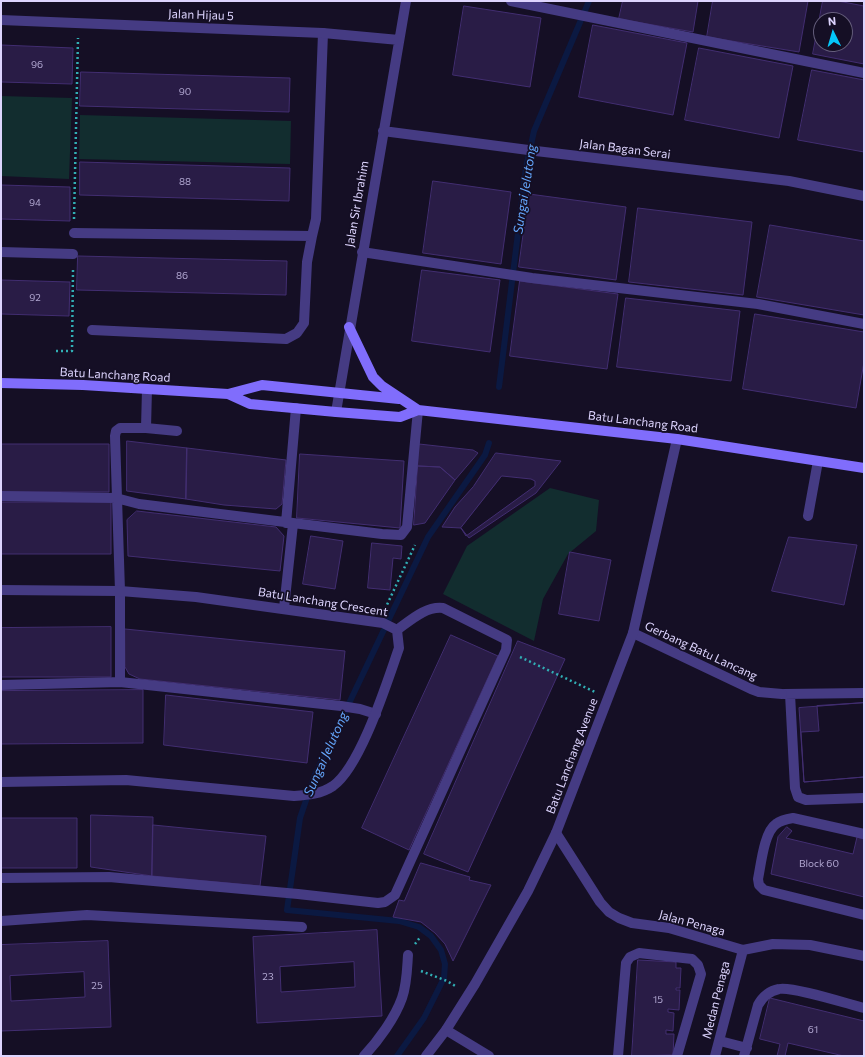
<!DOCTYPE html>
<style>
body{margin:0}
#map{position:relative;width:865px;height:1057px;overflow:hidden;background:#150f25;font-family:Commissioner,sans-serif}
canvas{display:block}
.frame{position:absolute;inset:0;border:2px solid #ddd4fe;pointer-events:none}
.north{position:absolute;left:813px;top:12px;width:40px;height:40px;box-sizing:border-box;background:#150f25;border:1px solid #655e7c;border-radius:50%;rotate:355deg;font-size:11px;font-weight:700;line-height:16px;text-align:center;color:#ddd4fe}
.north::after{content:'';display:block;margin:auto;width:14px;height:18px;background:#04c7fa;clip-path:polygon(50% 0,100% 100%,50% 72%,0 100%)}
</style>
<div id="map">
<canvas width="865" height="1057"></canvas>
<div class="frame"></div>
<div class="north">N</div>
</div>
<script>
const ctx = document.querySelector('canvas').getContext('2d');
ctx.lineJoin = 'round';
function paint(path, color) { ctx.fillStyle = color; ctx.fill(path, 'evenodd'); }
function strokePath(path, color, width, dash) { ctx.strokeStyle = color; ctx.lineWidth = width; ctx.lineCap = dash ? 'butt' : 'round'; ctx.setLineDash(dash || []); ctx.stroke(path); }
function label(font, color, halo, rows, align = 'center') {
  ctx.font = font + ' Commissioner,sans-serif'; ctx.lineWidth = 3.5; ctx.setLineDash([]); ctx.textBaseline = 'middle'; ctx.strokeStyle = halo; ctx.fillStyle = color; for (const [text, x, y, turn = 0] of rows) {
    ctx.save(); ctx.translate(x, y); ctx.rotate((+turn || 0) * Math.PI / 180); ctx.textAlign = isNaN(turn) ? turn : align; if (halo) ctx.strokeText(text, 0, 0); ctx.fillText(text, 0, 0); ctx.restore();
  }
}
paint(new Path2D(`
 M1,96L72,98L69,179L1,176Z
 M80,115L291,121L290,164L79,159Z
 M550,488L599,500L596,531L568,554L543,599L534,641L443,594L467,546Z`), '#122d2f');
strokePath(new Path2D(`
 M499,387L526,168L534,131L589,1
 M397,1056L424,1018L444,978L445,964L441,950L431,936L419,927L399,921L287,910L300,818L314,777L428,537L485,455L489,443`), '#0b1942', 6);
const building = new Path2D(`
 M623,1H698L693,32L619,19Z
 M713,1H808L799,52L707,37Z
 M823,1H838L864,6V64L813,54ZM821,20H845V44H821Z
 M464,6L541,18L530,87L453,75Z
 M593,25L687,43L673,115L579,97Z
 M1,45L73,48L72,84L1,82Z
 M699,48L793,66L779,138L685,120Z
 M812,70L864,80V152L798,140Z
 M81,72L290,78L289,112L80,106Z
 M80,162L290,168L289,201L80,195Z
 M433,181L511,192L501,264L423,253Z
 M1,185L70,187V221L1,219Z
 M529,194L626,207L616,280L519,267Z
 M638,208L752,222L743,295L629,282Z
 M770,225L864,241V315L757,297Z
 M78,256L287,261L286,295L77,290Z
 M422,270L500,280L490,352L412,341Z
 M1,280L70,282L69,316L1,314Z
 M520,281L618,294L607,369L510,356Z
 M626,298L740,311L731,381L617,367Z
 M755,314L864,332V362L856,408L743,389Z
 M127,441L187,448L186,499L127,491Z
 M1,444H109V492H1Z
 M419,444L473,450L478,453L455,480L440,467L418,466Z
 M187,448L286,460L282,504L276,509L224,505L186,499Z
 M496,453L561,461L536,493L469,538L461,528L442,527L455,507L473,487Z
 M300,454L404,461L400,528L297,518Z
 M418,466L440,467L455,480L425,523L414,525Z
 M502,476L531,479L535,481V486L466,536L461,528Z
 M1,502H111V554H1Z
 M137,511L276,527L284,536L280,571L128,556L127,520Z
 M311,536L343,541L335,589L303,584Z
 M789,537L857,545L844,605L772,591Z
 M372,543L402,546L401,559L393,558L390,590L368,588Z
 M570,552L611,560L599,621L559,614Z
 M111,627V677H1V628Z
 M125,629L345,651L340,700L140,679L129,674L125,667Z
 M451,635L498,656L409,850L362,828Z
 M518,641L565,659L468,872L424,854Z
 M143,690V743L1,744V691Z
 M166,695L313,712L307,763L164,745Z
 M864,703V777L804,782L801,732L819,731L817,706Z
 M864,703V777L804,782L799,708Z
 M91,815L153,817L152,876L91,867Z
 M1,818H77V868H1Z
 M153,825L266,836L260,886L152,876Z
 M787,827L792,831L786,838L853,854L857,837L864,839V897L771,874L778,837Z
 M421,863L470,877L469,880L491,885L453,961L445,944L435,933L421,922L393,917L399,900L404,901Z
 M377,930L382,1016L257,1023L253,937ZM354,962L355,987L281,992L280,967Z
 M108,941L111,1027L1,1031V945ZM84,972L85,997L11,1001L10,976Z
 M638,960L676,962V968H681L680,988H676V990H680L679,1010L668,1009V1012L674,1013L673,1031L666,1030V1034H674L673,1055L632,1056Z
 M770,998L864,1021V1056H844L788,1043L785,1056H777L780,1044L760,1039Z`);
paint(building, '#291c46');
strokePath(building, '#422e71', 1);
strokePath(new Path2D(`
 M74,219L78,38
 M56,351H72L73,270
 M385,609L415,545
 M520,657L595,692
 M415,944L421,936
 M421,971L447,981L457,987`), '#31afb5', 2.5, [2, 3]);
strokePath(new Path2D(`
 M511,1L864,73
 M74,233L312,236L316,219L323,33
 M1,252L73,254
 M362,252L532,278L758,304L864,324
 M92,330L286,339L297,333L304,323L307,262L312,236
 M146,428L177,431
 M1,496L116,498L139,504L382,534L401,535L407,527L418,410
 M808,516L818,461
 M286,523L296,408
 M284,608L293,524
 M120,682V591L115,436L116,431L120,428H146L147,389
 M1,685L120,682L341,706L360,709L376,714
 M784,694L864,693
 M790,694L795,788L798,797L806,800L864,798
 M864,834L793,818C787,819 781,820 776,824C764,832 761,865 758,879L759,885L764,890L864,915
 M1,878L109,877L298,894L378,903L385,902L395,895L506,650L507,640L443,608C426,606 411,620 397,630
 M1,921L87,915L302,927
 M446,1030L489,1056
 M720,1041L747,1048
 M364,1056C378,1041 395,1018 402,998C407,984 407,969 408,955
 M618,1056L626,963L630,957L639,953L692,959L698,965L701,974L677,1056
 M744,1056L758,1005C763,996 769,991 779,989C792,986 848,1004 864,1008`), '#453b83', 10);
strokePath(new Path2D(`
 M1,20L323,33L399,40
 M383,131L536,151L789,181L864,196
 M336,412L406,1
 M1,590L120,591L196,597L383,623L397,630L399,648C387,682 361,766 333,786C321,794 308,795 294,796L126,780L1,782
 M633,633L751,689L759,692L782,694
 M556,833L600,902L609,912L619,918L632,923L669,928L743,950L773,944L810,945L864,956
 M715,1056L743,950`), '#453b83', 10);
strokePath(new Path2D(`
 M426,1056L446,1030L475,984L528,891L556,833L633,633L677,439`), '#453b83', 10);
strokePath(new Path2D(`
 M349,327L373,377L382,386L418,410L677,439L864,468
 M1,383L83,385L228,394L262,385L399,399
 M228,394L250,404L336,412L400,417L418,410`), '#806dfc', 10);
label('10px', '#b0a6d0', null, [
 ["96",37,65],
 ["90",185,92],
 ["88",185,182],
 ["94",35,203],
 ["86",182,276],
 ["92",35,298],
 ["Block 60",819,864],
 ["23",268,977],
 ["25",97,986],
 ["15",658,1000],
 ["61",813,1030]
]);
label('12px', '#ddd4fe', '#150f25', [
 ["Jalan Hijau 5",201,15,2],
 ["Jalan Bagan Serai",625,149,7],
 ["Jalan Sir Ibrahim",357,204,-80],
 ["Batu Lanchang Road",115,375,3],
 ["Batu Lanchang Road",643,422,7],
 ["Batu Lanchang Crescent",323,602,9],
 ["Gerbang Batu Lancang",701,651,25],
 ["Batu Lanchang Avenue",572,756,-69],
 ["Jalan Penaga",692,923,15],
 ["Medan Penaga",716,1000,-76]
]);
label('italic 13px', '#64a6fc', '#150f25', [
 ["Sungai Jelutong",525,189,-81],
 ["Sungai Jelutong",326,754,-66]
]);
</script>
